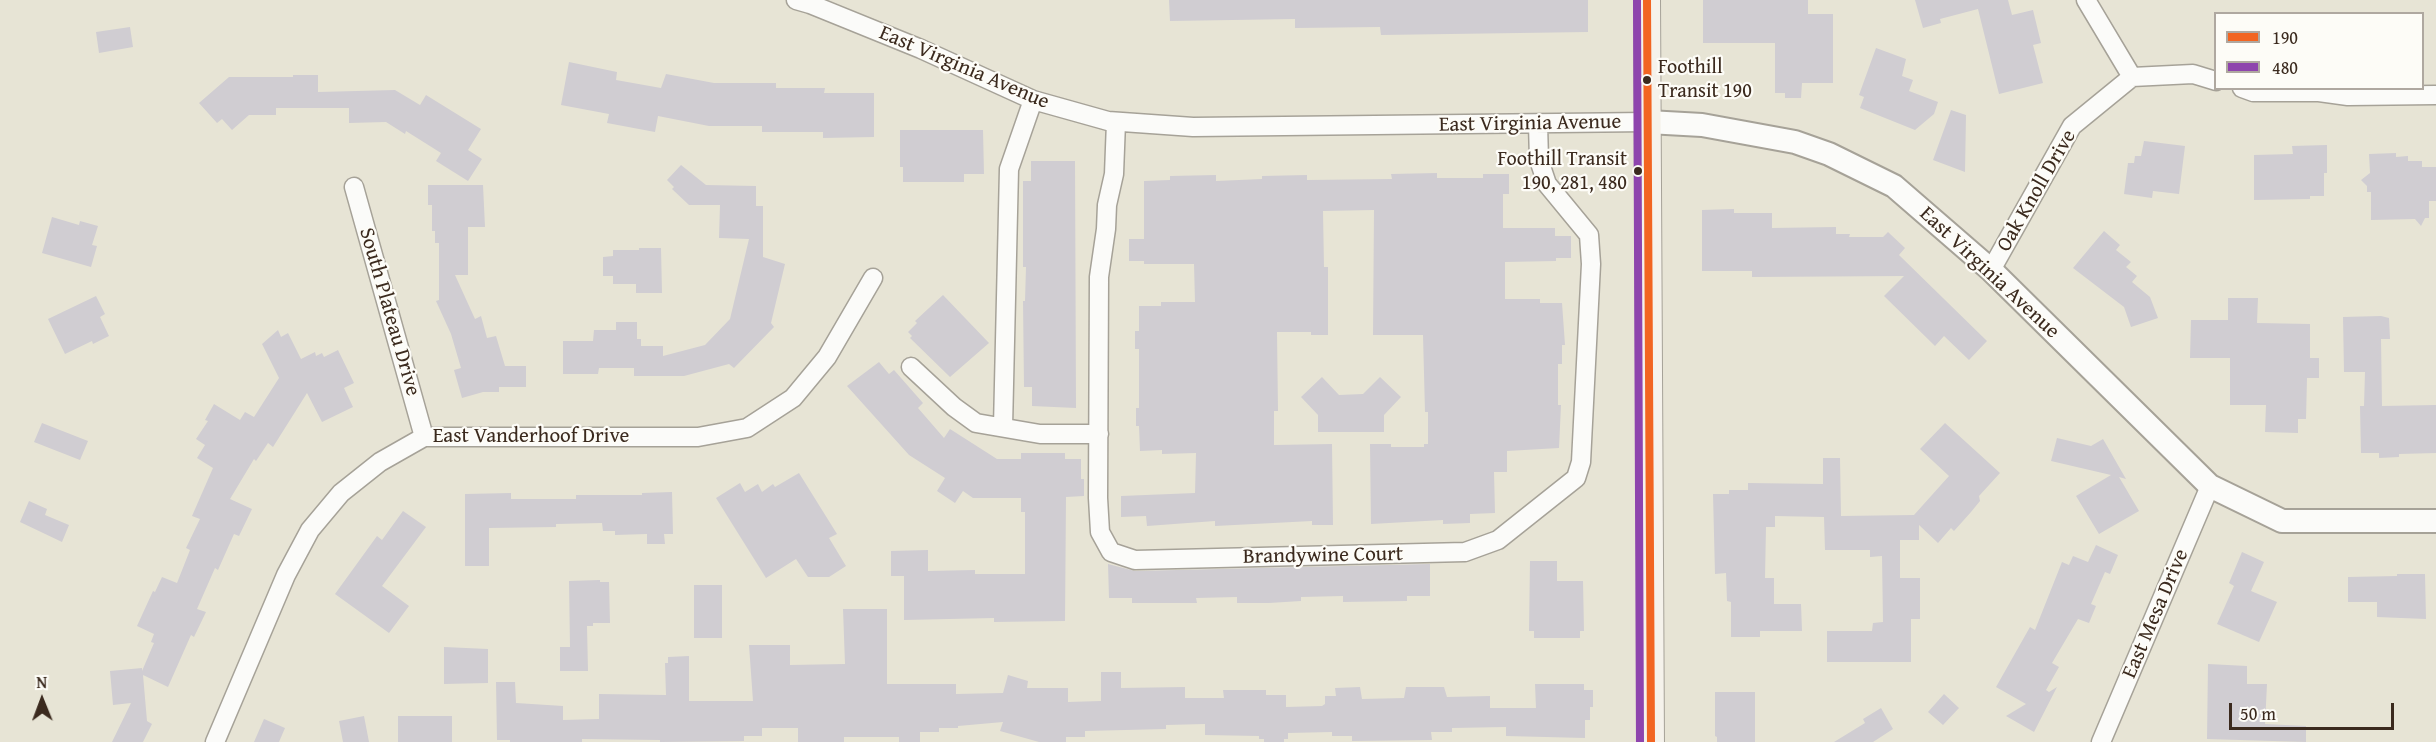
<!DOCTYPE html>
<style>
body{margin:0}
#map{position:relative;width:2436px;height:742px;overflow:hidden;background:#e7e4d5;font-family:"Gentium Book Plus",serif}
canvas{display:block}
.legend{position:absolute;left:2214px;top:12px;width:210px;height:78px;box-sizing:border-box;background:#fdfcf7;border:2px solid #afa8a0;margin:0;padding:8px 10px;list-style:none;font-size:18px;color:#3b2a1e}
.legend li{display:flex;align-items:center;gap:12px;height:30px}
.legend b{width:30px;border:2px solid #afa8a0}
.north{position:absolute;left:12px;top:670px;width:60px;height:60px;-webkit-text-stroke:4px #fdfcf7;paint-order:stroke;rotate:359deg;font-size:16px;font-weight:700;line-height:24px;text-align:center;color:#3b2a1e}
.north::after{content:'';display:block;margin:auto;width:21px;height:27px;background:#3b2a1e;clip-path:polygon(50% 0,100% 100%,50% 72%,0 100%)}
.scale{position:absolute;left:2229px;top:703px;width:165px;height:27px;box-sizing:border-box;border:3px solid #3b2a1e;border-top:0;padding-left:8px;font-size:18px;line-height:21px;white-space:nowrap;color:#3b2a1e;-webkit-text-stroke:4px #fdfcf7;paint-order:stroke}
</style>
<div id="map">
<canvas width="2436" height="742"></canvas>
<ul class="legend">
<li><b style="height:8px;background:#f26522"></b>190</li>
<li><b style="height:8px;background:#8e44ad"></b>480</li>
</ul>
<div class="north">N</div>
<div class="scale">50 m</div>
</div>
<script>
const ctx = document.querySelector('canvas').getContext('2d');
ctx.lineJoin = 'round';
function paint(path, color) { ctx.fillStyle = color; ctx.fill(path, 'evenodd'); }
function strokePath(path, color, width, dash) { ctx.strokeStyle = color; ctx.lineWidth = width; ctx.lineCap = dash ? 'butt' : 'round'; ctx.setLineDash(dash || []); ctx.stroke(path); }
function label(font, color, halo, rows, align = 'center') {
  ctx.font = font + ' "Gentium Book Plus",serif'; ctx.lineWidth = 4.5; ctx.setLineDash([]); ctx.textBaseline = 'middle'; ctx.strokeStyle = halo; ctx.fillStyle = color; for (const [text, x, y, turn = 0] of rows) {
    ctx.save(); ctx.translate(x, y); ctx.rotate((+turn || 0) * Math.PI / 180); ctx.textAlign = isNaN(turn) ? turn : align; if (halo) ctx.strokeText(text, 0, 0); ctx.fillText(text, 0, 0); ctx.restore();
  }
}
paint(new Path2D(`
 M1169,0H1588V32L1381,35L1380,27L1295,28V19L1170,21Z
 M1703,0H1808V14H1833V83H1802L1801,98H1785V93H1775V43H1703Z
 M1915,0H2008L2012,15L2033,10L2041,43L2033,45L2043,83L1999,94L1978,9L1940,19L1941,23L1923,28Z
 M130,27L133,47L99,53L96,32Z
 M1876,48L1906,59L1902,76L1913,80L1909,91L1938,102L1934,114L1915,130L1860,108L1864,97L1859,95Z
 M569,62L617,72L616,80L661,88L666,74L714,83H776V88H825L824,93H874V137L823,138V132H762V126H709L658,116L655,132L607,123L609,114L561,105Z
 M293,75H318V92L395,90L420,105L426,95L481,129L468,150L482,159L468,181L436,161L441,153L406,131L405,134L386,122L349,123V108H276V115H249L232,130L222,119L217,123L199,103L229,77H293Z
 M1951,110L1966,115L1965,172L1933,160Z
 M900,130H983L984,174H964V182H903V167H900Z
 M2144,141L2185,146L2179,194L2153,191L2152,198L2124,194L2128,163H2134L2135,156H2141Z
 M2327,145V173H2324V196H2310V199L2254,200V155L2293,154L2292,146Z
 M2396,153V157L2408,156V161H2422V167H2436V201H2429V218H2425L2421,226L2415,219L2371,220V192H2367V186L2361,180L2370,173L2369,154Z
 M1031,161H1075L1076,408L1032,406V387H1024L1023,301H1025L1026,267H1023V181H1031Z
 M681,165L706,185L756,186V206H763V257L785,264L771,323L774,327L734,368L729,364L684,376H634V368H599L598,374H563V341H593L594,330H616V322H637V339H641V346H663V356L705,345L730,319L749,239L719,238L720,205H689L672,189L674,187L667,180Z
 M1437,173V178H1483V174H1509V194H1503V228H1555V236H1571V258H1556V261L1505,262V299H1540V303H1562L1565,345H1562V364H1558V405H1561L1559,448L1507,451V472H1494L1495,513L1470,514V523L1443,524V520L1371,524L1370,444H1391V447H1424V444H1428V412H1425L1423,335H1373L1374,210L1323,211L1324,267H1328V335H1311V332H1277L1278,411H1274V445L1332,444L1333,525H1312V521L1215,526V521L1147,526L1146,516L1121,517V496L1195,493L1196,453L1162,454V450L1140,451L1139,426H1136V408H1139V349H1135V331H1139V306H1161V302H1195L1194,264H1144V261H1129V239H1144V181L1170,180V176L1216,175V181L1262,179V176L1307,175V180L1392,179L1391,174Z
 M428,185H483L485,227H468V275H455L475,319L481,316L487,338L496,336L505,366H526V387H499V392H483L462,398L454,370L461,368L451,334L436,301L439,300V243H435V231H432V205H428Z
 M1734,209V213H1772V228L1836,227V234H1850L1849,237H1883L1888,232L1905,248L1899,255L1987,341L1969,360L1944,336L1935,346L1884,296L1904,276L1752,277V271H1702V210Z
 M52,217L79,225L80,221L98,226L92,245L97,246L91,267L42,253Z
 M2104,231L2120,245L2116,250L2131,262L2126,267L2137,276L2132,282L2150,297L2158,318L2131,327L2124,307L2073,268Z
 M639,248H661L662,293H636V284H613V276H603V257L613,256V250H639Z
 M943,295L989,343L950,377L910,338L912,336L908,332L917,323L915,321Z
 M96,296L105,314L100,317L109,336L93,344L92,341L65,354L48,319Z
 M2228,298H2258L2257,323L2310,324V358H2319V378H2307L2306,419H2298V433L2265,432L2266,405H2230V358H2190L2191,320H2228Z
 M2381,316L2389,318L2390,339H2381L2382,406L2436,405V453L2399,454V457L2379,458V453H2361L2360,406H2364L2365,372H2344L2343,317Z
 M278,330L281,337L288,333L301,359L315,352L316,356L322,353L324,357L338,350L354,383L344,388L353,407L322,422L307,393L273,447L268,443L256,461L254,459L230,499L252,509L239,536L234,534L218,570L215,568L197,609L206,612L194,637L191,635L168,687L143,675L147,721L152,724L143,742H112L131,703L113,705L110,671L142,668V671L154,643L151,642L154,634L137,626L153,591L155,592L162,577L177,583L190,550L186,548L200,519L192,516L213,468L197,458L205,445L196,439L208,421L205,420L214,404L240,420L245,412L254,417L279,378L262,344Z
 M879,362L889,374L894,370L923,403L918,408L944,438L950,429L997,459H1021V453H1065V459H1081V479H1084V496L1066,497L1065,621L994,622V618L904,620V576H891V551L928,550V571L975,570V574H1025V512H1021V498H973L963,491L955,503L937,491L945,478L909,455L847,386Z
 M1322,377L1339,395L1363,394L1380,377L1401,397L1384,415V432H1318V415L1301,397Z
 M42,423L88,441L80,460L34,442Z
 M1945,423L2000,473L1979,496L1980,501L1971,512L1954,531L1951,528L1938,543L1919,525V540H1900V578H1920V619H1911V662H1827V631H1872L1873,623L1883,622L1882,556L1870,557V550H1825L1824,517L1775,516V527H1766L1765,578H1774V604H1801L1802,631H1760V637H1731V602L1727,601L1726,573L1715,574L1713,494H1729V490H1748V483L1823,484V458H1840L1841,516L1914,515L1949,476L1920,449Z
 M2057,438L2091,446L2103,439L2126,479L2119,477L2139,511L2099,534L2076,496L2111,475L2051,461Z
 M799,473L837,534L829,538L846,566L829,577H808L796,559L766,578L716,498L740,483L745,492L758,484L762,492L773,484L775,487Z
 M672,492L673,534H664L665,544H647V534L615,535V531H603L602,523L556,524V527L489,528V566H465V494L511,493V499H576V495H642V493Z
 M29,501L47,509L45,515L69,525L62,542L20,522Z
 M403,511L426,527L382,586L409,606L389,633L335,594L377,536L382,540Z
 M2096,545L2118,555L2110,574L2105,572L2091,604L2096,606L2089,623L2078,619L2052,663L2059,667L2046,690L2049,692L2057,687L2034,732L2006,716L2026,704L1996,687L2030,627L2035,630L2062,562L2069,565L2073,556L2088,562Z
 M2242,552L2264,562L2251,591L2277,602L2259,642L2217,624L2234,586L2229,583Z
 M1530,561H1557V581H1583L1584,631H1580V638H1534V631H1529Z
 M1108,564L1135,571L1430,564V596H1407V601L1343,602V596L1301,597V601L1269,603H1237V597L1196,598L1197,603H1132V598H1109Z
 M2397,574H2425L2426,619L2377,617V602H2348V577L2397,576Z
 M600,580V582H609L610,623H593V626H587L588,671H560V647H570L569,581Z
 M694,585H722V638H694Z
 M843,609H887V684H956V694L1003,693L1008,675L1028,681L1027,688H1068V702L1101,701V672H1121V688L1185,687V698H1224L1223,690H1266V695H1286V707L1322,706L1325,704V696H1336L1335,688L1360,687L1362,699L1404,698L1406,687H1444L1447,697L1490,696V708H1536L1535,684H1584V690H1593V707H1590V720H1585V738L1506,736V727L1452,728V732H1431L1432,740L1352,741V736H1332V732L1288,733V739H1284V742H1264V739H1259V736L1205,735V724L1166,725V729L1085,731V737H1066V742H1039L1000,731L1003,722L958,726V728H939V732H920V742H899V737H844V742H798V728H762V736H744V741L660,742V740L582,739V742H510V740H497L496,682H515L516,703L563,706V720L599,719V694L666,695L665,663H668V657L689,656V701H753L749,645H790V665L845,664Z
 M444,647L488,649V683L444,684Z
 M2208,664L2247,666V684H2267L2265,724L2306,726V742L2207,739Z
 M1715,692H1755V742H1717V737L1715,736Z
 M1944,694L1959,708L1943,725L1928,712Z
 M1881,708L1893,729L1873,742H1834L1865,723L1863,719Z
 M364,716L369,742H343L339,721Z
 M398,716H452V742H398Z
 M264,719L285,728L279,742H254Z`), '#d0cdd2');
const minor = new Path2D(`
 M796,0L810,4L921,49L1033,100L1108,121L1193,127L1648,122
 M2086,0L2132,77
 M2242,88L2253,92H2319L2348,96L2436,95
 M1116,122L1114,174L1107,205L1106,229L1099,277L1098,498L1100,532L1111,552L1135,560L1465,552L1498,540L1576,478L1581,462L1591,264L1589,235L1547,184L1539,160L1538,124
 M354,187L424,437
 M1991,270L2072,126L2132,77L2193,74L2216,81
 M911,367L954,407L976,423L1040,434H1099
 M1003,427L1009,169L1033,100
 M215,742L286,575L310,530L341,493L380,462L424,437H698L747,428L793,398L827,357L873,278
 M2101,742L2210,486`);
const tertiary = new Path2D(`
 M1648,122L1702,125L1795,142L1829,154L1894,186L1991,270L2210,486L2282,521H2436`);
const secondary = new Path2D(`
 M1647,0L1651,742`);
strokePath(minor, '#a6a298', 21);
strokePath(tertiary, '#a6a298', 26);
strokePath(secondary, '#a6a298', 28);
strokePath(minor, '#fbfbf9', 18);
strokePath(tertiary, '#fbfbf9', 22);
strokePath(secondary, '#f5f2eb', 26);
strokePath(new Path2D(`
 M1647,0L1651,742`), '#f26522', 8);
strokePath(new Path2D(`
 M1637,0L1640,742`), '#8e44ad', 8);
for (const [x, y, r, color] of [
 [1647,80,5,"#3b2a1e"],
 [1638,171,5,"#3b2a1e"]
]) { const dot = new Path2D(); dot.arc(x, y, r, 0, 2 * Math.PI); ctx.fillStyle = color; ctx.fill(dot); strokePath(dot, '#fdfcf7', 2); }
label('20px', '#3b2a1e', '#fdfcf7', [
 ["Foothill",1658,68],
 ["Transit 190",1658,92],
 ["Foothill Transit",1627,160,"right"],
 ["190, 281, 480",1627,184,"right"]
], 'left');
label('21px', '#3b2a1e', '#fdfcf7', [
 ["East Virginia Avenue",964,68,23],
 ["East Virginia Avenue",1530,124,-1],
 ["Oak Knoll Drive",2037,191,-60],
 ["East Virginia Avenue",1989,273,43],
 ["South Plateau Drive",389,312,74],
 ["East Vanderhoof Drive",531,437],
 ["Brandywine Court",1323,556,-1],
 ["East Mesa Drive",2156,614,-67]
]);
</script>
